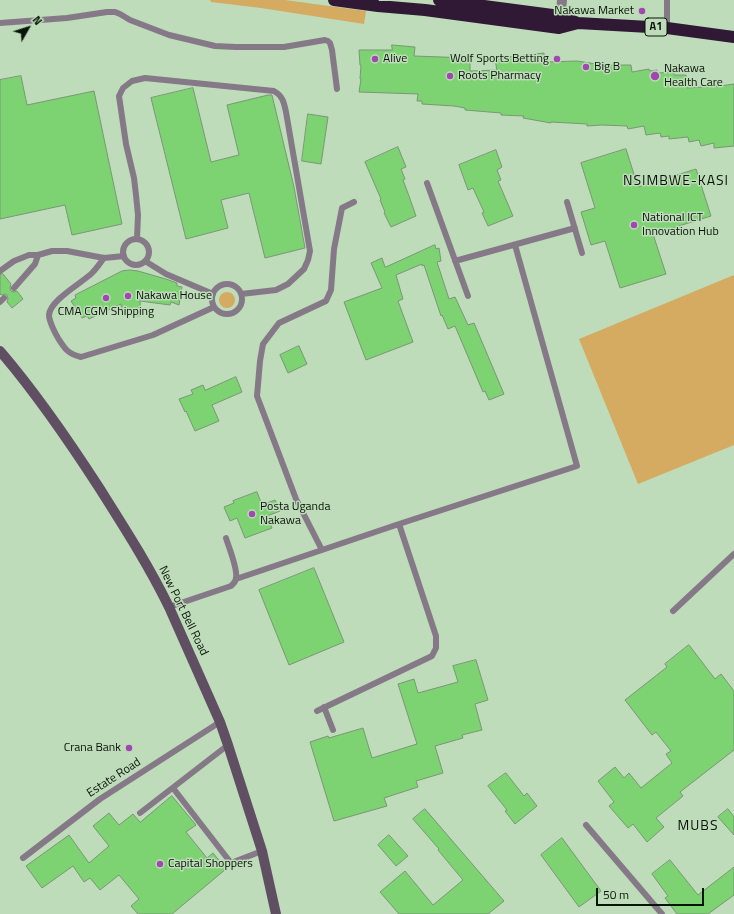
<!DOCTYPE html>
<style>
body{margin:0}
#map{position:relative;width:734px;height:914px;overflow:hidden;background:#bedcba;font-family:"Titillium Web",sans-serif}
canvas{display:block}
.north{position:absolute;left:8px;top:8px;width:40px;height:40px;-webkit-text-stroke:3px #bedcba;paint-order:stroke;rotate:51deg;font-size:11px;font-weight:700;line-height:16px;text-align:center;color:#091408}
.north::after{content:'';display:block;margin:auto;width:14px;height:18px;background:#091408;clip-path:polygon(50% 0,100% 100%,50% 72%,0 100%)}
.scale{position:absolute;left:596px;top:888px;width:108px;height:18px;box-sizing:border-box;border:2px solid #091408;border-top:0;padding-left:5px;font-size:12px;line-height:14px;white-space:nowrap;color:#091408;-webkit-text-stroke:3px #bedcba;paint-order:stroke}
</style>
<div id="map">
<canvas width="734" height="914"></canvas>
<div class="north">N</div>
<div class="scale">50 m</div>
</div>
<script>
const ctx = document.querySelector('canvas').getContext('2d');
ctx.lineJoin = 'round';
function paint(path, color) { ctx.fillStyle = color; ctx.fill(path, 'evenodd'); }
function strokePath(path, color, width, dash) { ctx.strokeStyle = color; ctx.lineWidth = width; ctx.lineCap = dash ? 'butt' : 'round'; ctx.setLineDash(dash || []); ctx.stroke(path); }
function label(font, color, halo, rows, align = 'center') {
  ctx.font = font + ' "Titillium Web",sans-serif'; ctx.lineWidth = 3; ctx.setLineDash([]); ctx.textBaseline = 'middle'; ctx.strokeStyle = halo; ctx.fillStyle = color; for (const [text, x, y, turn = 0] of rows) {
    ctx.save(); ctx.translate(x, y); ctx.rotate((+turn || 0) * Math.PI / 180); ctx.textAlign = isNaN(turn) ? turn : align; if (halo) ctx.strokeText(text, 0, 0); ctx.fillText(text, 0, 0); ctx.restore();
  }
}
paint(new Path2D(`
 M210,0H285L366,11L364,24L261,8L211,2Z
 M734,275V445L638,484L579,339Z
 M219 300a8 8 0 1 1 16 0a8 8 0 1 1-16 0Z`), '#d4ab60');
const building = new Path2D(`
 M392,45L415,47L414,56L470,58V71L497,70L495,60L518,55V56L544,53L545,62L577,61L603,65H631L632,72L649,69L650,71L657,70V73L674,72V75H686L687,88L720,86L734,84V146L714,148V143L701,146L699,140L689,142L688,137L669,139V136L661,137L660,133L646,135L644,126L628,129L627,126L602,125L587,126V124L551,122V123L523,118L524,116L501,115V113L465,110V108L454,106L422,104V101H417L418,94L359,92L361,79H360L361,65H360L359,50H392Z
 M21,76L27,105L94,91L122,224L72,235L65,205L0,219V80Z
 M193,88L211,162L239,155L227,105L268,95H272L294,187L305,248L265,258L249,193L221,200L228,228L186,239L151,98Z
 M308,114L328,117L321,164L302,161Z
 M398,147L406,167L401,169L405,179L403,180L409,196L416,216L391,227L384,213L385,212L380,200L381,199L365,162Z
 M626,149L638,187L696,169L711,216L653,234L666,274L620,288L605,241L591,245L581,212L595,208L581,163Z
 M496,150L502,167L497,170L501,180L498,181L513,216L488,226L482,213L484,212L473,188L468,190L459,165Z
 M435,245L436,249L439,248L441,261L437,262L449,299L455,297L468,325L474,323L504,394L489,400L485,391L483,392L455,326L448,329L442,315L441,316L424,265L422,266V264L396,275L403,299L398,301L413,342L366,360L344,302L382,288L371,263L382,258L385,267Z
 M130,270L138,271L166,279L177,283V286L182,287L179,305L171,302L170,305L140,301L141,316L122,315L121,304L89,319L87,316L82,318L71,301L76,298L75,295L116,274L122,271Z
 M3,274L11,284L10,288L11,291L14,292L17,291L23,299L12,308L7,302L8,299L7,295L5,294L1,295L0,294V275Z
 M299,346L307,364L288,373L280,355Z
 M236,377L242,392L212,405L219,421L195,431L186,411L185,412L179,399L193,394L191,390L203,385L205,390Z
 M257,492L262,505L275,500L280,511L267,516L272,528L245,538L237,518L230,521L224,507L234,503L233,501Z
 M314,568L344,642L289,665L259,590Z
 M689,645L715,679L721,674L734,691V750L680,792L683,796L656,818L664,827L647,842L633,824L628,828L609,806L614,802L598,781L615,767L624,778L629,773L641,788L672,763L666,754L671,751L656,732L652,735L625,700L667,667L665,664Z
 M476,660L488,700L475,704L482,730L462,735L463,738L435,746L443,773L416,781L418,787L384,798L387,806L334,821L310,742L328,736L329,738L363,728L372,758L417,744L398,684L414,679L418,693L458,682L453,666Z
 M506,773L524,796L527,793L537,806L515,824L505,811L507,810L488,786Z
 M172,796L196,825L186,832L207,858L213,853L226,869L172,914H138L131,906L139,899L119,875L100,890L90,878L84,882L73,866L42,888L26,866L69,835L89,863L109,846L93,826L109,813L119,825L133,814L140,822Z
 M425,809L504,901L488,914H399L380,892L405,871L433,905L463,880L438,850L439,849L413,819Z
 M728,809L734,817V835L718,817Z
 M389,835L408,856L396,866L378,845Z
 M562,838L601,891L579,907L541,855Z
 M670,860L698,895L734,867V895L708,914H677L665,898L668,896L652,874Z`);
paint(building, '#7dd272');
strokePath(building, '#7a9676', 1);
strokePath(new Path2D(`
 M667,0V28
 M0,23L67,18L107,12H115L120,14L130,20L169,35L215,46L236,47H284L325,40L328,41L330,43L332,50L337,89
 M427,183L468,296
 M567,202L582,253
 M123 252a13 13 0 1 1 26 0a13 13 0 1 1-26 0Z
 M137,239L138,215L136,195L134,178L126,144L119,96L123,88L132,81L145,78L274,91C283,96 284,103 286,112L310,251L308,260L304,269L288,284L276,290L241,294
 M104,258C100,263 97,268 92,273C82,283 50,300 49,315C49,321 55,333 58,338C65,349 68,354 81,357L153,335L214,307
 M145,261L166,274L213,294
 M455,261L575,228
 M0,271L14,261L29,255H38L52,251H67L104,258L124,256
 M212 299a15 15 0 1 1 30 0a15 15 0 1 1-30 0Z
 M14,288L35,264L38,255
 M0,302L4,298
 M322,550L296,499L257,396L260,361L263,344L279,323L326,301L331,290L334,249L342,208L354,202
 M236,579L399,524L577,466L515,245
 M169,607L231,586C233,584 236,582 236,578C238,569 229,548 226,538
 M673,611L734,554
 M324,707L333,730
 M317,711L432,656L436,648V636L399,524
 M173,788L231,863L262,851
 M140,813L228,745
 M586,825L662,914
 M23,858L100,799L220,722`), '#857987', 6);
strokePath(new Path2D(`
 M560,22L562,0`), '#857987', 10);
strokePath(new Path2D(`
 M0,351C37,394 69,441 100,489C124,527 149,566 169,607L220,722L228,745L262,851L276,914`), '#604f63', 10);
strokePath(new Path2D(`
 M334,0L378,6L425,10L559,28L578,23L667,28L734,37
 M439,0L560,16L578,23`), '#301934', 12);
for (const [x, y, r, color] of [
 [642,11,4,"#a247b2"],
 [375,59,4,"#a247b2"],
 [557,59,4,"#a247b2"],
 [586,67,4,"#a247b2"],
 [450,76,4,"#a247b2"],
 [655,76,5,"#a247b2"],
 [634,225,4,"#a247b2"],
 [128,296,4,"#a247b2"],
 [106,298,4,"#a247b2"],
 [252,514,4,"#a247b2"],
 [129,748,4,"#a247b2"],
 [160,864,4,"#a247b2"]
]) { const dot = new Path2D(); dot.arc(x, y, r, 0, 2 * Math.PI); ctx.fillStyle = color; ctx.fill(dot); strokePath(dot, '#bedcba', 1.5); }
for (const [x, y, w] of [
 [656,27,22]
]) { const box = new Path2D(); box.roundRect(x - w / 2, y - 9, w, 18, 3); ctx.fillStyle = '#bedcba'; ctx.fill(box); strokePath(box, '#091408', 1); }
label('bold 11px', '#091408', null, [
 ["A1",656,27]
]);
label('12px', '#091408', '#bedcba', [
 ["Nakawa Market",634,11,"right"],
 ["Alive",383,59],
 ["Wolf Sports Betting",549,59,"right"],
 ["Big B",594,67],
 ["Nakawa",664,69],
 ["Health Care",664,83],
 ["Roots Pharmacy",458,76],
 ["National ICT",642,218],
 ["Innovation Hub",642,232],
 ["Nakawa House",136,296],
 ["CMA CGM Shipping",106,312,"center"],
 ["Posta Uganda",260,507],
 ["Nakawa",260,521],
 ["Crana Bank",121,748,"right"],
 ["Capital Shoppers",168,864]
], 'left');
label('12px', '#091408', '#bedcba', [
 ["New Port Bell Road",183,611,64],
 ["Estate Road",114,778,-33]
]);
ctx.letterSpacing = '1px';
label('14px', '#091408', '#bedcba', [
 ["NSIMBWE-KASI",676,182],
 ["MUBS",698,827]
]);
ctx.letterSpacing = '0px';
</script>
